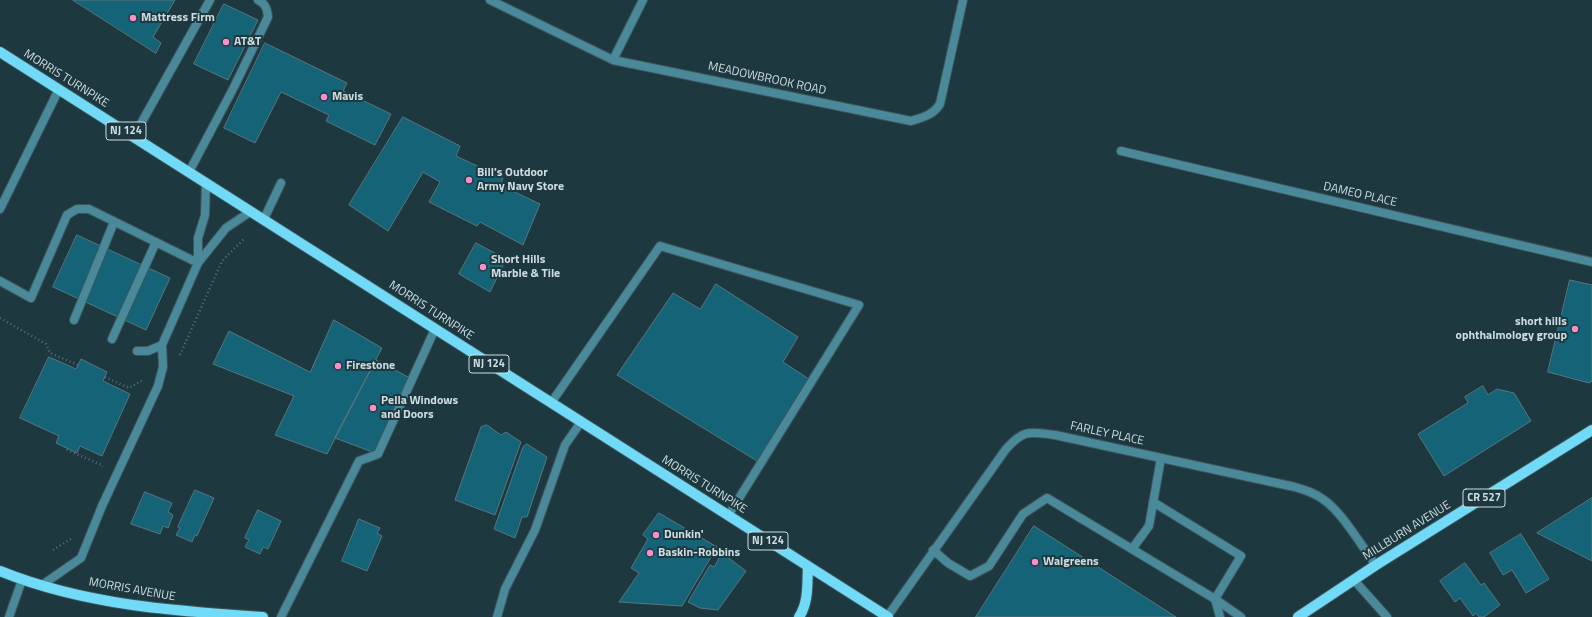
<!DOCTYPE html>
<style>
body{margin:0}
canvas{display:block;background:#1d383f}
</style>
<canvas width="1592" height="617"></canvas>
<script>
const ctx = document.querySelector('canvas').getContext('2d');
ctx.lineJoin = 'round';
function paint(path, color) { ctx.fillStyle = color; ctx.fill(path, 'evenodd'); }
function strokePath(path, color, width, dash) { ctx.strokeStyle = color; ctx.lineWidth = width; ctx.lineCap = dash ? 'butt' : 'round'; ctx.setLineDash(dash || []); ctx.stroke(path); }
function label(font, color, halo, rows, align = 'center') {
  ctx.font = font + ' "Titillium Web",sans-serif'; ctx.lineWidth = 4; ctx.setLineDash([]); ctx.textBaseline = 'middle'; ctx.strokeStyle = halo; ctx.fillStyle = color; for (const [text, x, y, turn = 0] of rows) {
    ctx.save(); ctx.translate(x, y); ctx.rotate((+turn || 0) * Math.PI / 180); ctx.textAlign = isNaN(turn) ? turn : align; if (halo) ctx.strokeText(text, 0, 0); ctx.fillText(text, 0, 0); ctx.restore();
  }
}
const building = new Path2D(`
 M73,0H175L153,37L161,43L156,53Z
 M224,4L258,20L228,80L194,64Z
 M265,43L347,83L343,91L391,114L375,145L326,121L329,115L281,92L255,143L224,128Z
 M403,117L460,146L456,156L503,178L500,185L540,204L523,245L480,222L477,226L429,202L440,182L423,172L388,231L349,205Z
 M77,235L170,278L146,330L53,287Z
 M476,243L506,259L490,292L459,274Z
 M1570,280L1592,285V381L1589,383L1548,372Z
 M716,284L798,337L783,362L809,379L757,461L617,375L673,293L700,309Z
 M334,320L382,348L327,454L275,435L294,396L213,364L229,331L310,372Z
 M49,357L76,369L81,359L107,372L103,381L130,394L102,456L80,446L77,453L56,443L59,436L20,418Z
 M376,360L410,378L375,453L335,438Z
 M1483,386L1488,395L1497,389L1514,393L1531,421L1444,476L1418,434L1468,403L1465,397Z
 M487,425L501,435L506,432L521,442L495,515L455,500L481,427Z
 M527,444L547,457L527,517H522L515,538L494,529L523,447Z
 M195,490L214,498L197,536L195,535L192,542L176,535L180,528L178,527Z
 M145,492L172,503L168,512L173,515L168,528L163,526L160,534L131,524Z
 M1592,498V561L1537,533Z
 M258,510L281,521L268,549L263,547L260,554L245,547L249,540L245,538Z
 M659,513L717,547L682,606L619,602L639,573L631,568L648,539L643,535Z
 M359,519L380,528L377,533L382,536L367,571L342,561Z
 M1034,526L1176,617H976Z
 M1521,534L1549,579L1526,593L1512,570L1503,575L1490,553Z
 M722,553L746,571L718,610L700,608L688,602L710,565L714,567Z
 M1465,563L1481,585L1484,583L1500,605L1484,617H1479L1476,613L1473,616L1460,598L1455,602L1440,581Z`);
paint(building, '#146376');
strokePath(building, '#59757e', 1);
const lane = new Path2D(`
 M134,136L210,0
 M189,172L234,87L268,17C267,9 266,4 258,0
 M264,219L281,183
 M198,263V238L205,215L206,183
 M0,281L31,298L67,215L77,209H89L198,263
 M74,320L114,222
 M112,339L156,242
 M137,351H148L162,345L198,263L226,228L250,212
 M551,403L660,246L859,305L728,516
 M1153,502L1241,556L1215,599L1220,617
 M1132,549L1149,526L1161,458
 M933,550L948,563L970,576L989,566L1023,514L1047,498L1215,599L1241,617
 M1354,580L1387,617
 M42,585L81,558L102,506L158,386L163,367L162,345
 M9,617L22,580
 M281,617L359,461L378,454L435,329
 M497,617L505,589L535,530L565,445L581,422`);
const street = new Path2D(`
 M490,0L613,60L911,121C924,117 933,115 940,104L963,0
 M613,60L643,0
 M1121,151L1592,262
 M0,209L59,89
 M887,617L1006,449C1024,429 1029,432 1055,435L1295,487C1305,490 1315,493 1324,500C1342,512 1362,547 1376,565`);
const primary = new Path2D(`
 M0,52L888,617
 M0,571C84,605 174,611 263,617
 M799,617C809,602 807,584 808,566
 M1298,617L1376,565L1592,430`);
strokePath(lane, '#3d565c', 10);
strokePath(street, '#3d565c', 10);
strokePath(primary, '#3d565c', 12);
strokePath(new Path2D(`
 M0,318L46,344L50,353L78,365
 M180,355L222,261L244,239
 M105,377L129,388L143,380
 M66,447L65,449L102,465V467
 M53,550L71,539`), '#586f75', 2.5, [1, 3]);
strokePath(lane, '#4a899a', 8);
strokePath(street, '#4a899a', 8);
strokePath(primary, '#70daf7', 10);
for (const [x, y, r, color] of [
 [133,18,4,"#fa8fc8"],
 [226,42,4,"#fa8fc8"],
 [324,97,4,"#fa8fc8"],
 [469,180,4,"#fa8fc8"],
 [483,267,4,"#fa8fc8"],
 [1575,329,4,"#fa8fc8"],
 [338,366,4,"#fa8fc8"],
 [373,408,4,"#fa8fc8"],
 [656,535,4,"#fa8fc8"],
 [650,553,4,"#fa8fc8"],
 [1035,562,4,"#fa8fc8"]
]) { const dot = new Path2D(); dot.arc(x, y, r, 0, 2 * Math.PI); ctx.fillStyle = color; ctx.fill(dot); strokePath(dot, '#1d383f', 1.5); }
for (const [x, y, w] of [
 [126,131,40],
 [489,364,40],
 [1484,498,42],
 [768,541,40]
]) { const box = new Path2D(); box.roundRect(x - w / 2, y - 9, w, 18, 3); ctx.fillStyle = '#1d383f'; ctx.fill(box); strokePath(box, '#cedde1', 1); }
label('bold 11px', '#cedde1', null, [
 ["NJ 124",126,131],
 ["NJ 124",489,364],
 ["CR 527",1484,498],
 ["NJ 124",768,541]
]);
label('bold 12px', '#cedde1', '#1d383f', [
 ["Mattress Firm",141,18],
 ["AT&T",234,42],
 ["Mavis",332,97],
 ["Bill's Outdoor",477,173],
 ["Army Navy Store",477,187],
 ["Short Hills",491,260],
 ["Marble & Tile",491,274],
 ["short hills",1567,322,"right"],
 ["ophthalmology group",1567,336,"right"],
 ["Firestone",346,366],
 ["Pella Windows",381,401],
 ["and Doors",381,415],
 ["Dunkin'",664,535],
 ["Baskin-Robbins",658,553],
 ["Walgreens",1043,562]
], 'left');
label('12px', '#cedde1', '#1d383f', [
 ["MORRIS TURNPIKE",66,79,32],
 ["MEADOWBROOK ROAD",767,79,12],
 ["DAMEO PLACE",1360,195,13],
 ["MORRIS TURNPIKE",431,311,33],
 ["FARLEY PLACE",1107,434,12],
 ["MORRIS TURNPIKE",704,485,32],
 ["MILLBURN AVENUE",1407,531,-32],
 ["MORRIS AVENUE",132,590,10]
]);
</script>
